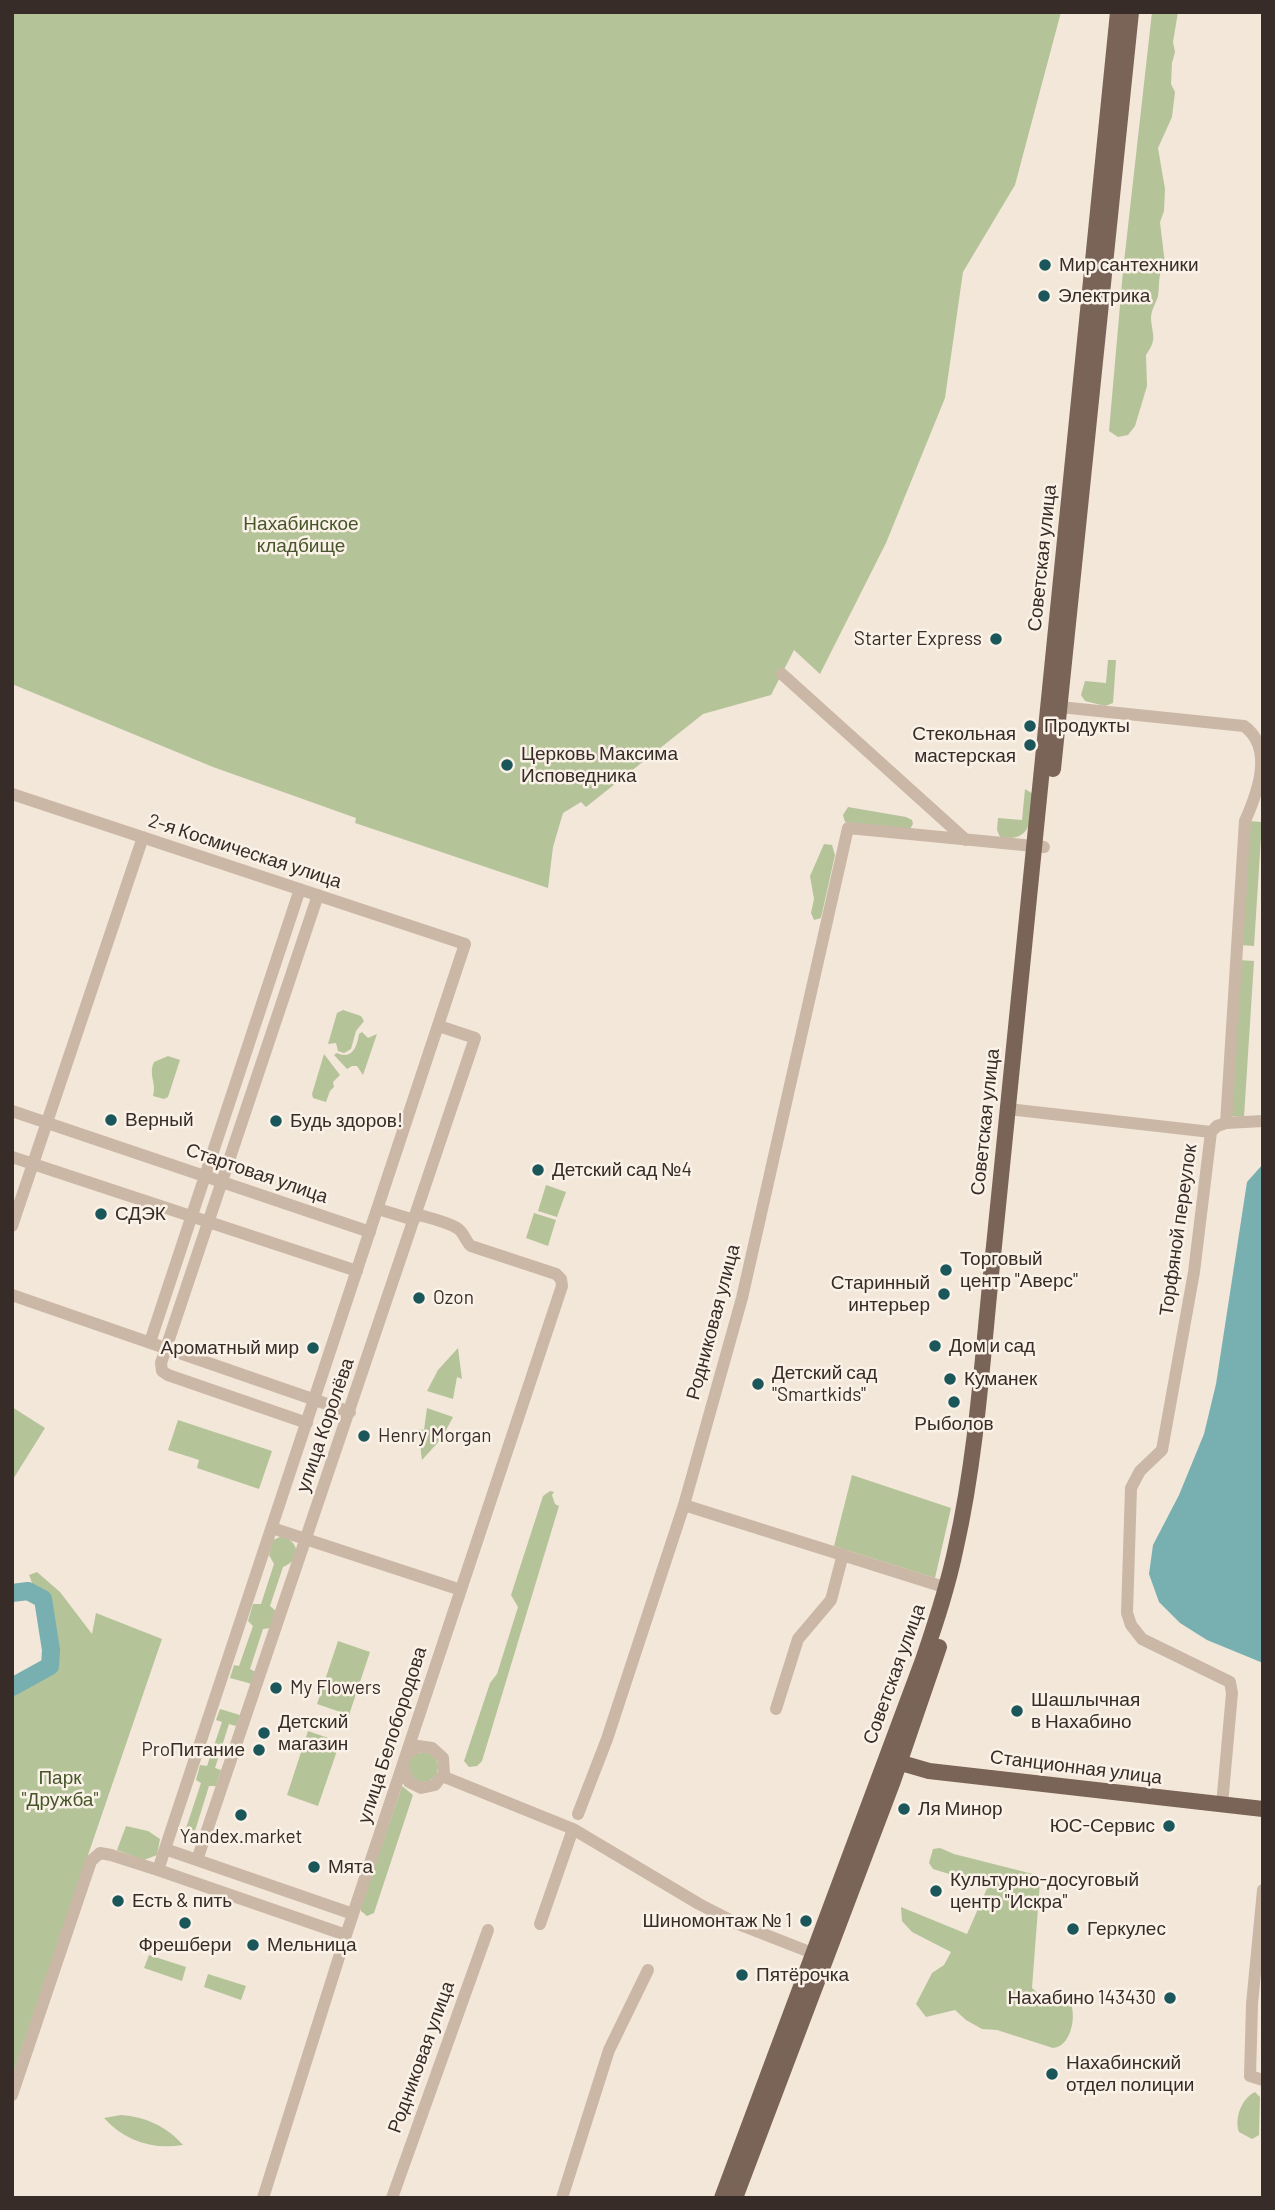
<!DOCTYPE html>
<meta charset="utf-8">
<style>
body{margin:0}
#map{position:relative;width:1275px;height:2210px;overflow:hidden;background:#f3e7da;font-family:Barlow,sans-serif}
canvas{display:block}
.frame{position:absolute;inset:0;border:14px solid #372c27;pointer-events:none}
</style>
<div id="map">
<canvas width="1275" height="2210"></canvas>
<div class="frame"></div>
</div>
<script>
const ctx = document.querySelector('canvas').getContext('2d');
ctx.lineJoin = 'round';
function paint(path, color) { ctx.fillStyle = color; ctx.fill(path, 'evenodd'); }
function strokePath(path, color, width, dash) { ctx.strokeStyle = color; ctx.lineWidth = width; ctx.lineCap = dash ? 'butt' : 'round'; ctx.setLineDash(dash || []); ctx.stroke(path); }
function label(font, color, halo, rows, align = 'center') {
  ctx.font = font + ' Barlow,sans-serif'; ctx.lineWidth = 5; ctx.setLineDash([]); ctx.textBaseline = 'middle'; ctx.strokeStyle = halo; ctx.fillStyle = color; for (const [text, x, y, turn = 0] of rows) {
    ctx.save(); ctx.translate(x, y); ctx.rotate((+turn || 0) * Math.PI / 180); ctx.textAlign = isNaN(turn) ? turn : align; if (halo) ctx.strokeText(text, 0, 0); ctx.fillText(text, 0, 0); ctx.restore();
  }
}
paint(new Path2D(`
 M12,12H1061L1015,185L963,272L945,398L886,543L820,674L794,650L771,695L703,714L586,807L581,802L563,813L553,847L548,888L355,823L356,818L213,767L12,684Z
 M1152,12H1178L1173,42L1175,52L1172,63L1171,84L1175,92L1172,117L1158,148L1165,189L1164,211L1160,222L1165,264C1157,276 1160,283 1158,296C1156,303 1151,310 1151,318C1152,336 1158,338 1146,355L1147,386L1135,426L1128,435L1118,437L1109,431L1123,271Z
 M1108,660H1116L1113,703L1105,706L1085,701L1081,695L1085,681L1106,683Z
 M1025,789L1033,794C1031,818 1033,843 1000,837L997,830L998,818L1022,820Z
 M848,807L906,817L912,820L913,824L910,829L845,822L843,815Z
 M1248,821L1262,822L1254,946L1240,945Z
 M824,844L832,845L835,855L821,918L814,920L811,913L814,899L810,876Z
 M1239,960L1254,961L1244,1117L1230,1116Z
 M343,1010L361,1016L364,1021L356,1031L351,1049L344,1053L338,1051L336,1043L328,1044L337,1013Z
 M362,1032L368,1038L377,1034L363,1075L357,1066H352L347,1069L334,1055L337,1053C352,1060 357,1047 359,1034Z
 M324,1054L340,1075L333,1082L334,1087L330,1091L326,1102L313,1098L312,1094Z
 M168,1056L180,1060L168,1097L164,1099L153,1096C157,1083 148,1075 154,1062Z
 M546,1185L566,1192L557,1217L538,1211Z
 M534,1213L556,1220L548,1246L526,1238Z
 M458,1348L462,1379L457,1377L453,1399L427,1391L438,1370Z
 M12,1407L45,1428L12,1481Z
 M427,1408L453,1417L442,1438L422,1460L418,1429L424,1430Z
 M178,1420L272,1451L259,1489L197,1468L199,1460L168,1450Z
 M852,1475L951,1508L935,1578L834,1546Z
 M550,1491L554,1492L552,1495L555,1504L559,1506L482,1761L477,1766L469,1767L464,1761L490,1683L497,1674L518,1607L511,1595L543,1496Z
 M280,1537C300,1539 302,1560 283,1567L270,1606L277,1612L271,1628L263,1629L250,1669L256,1672L252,1684L230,1678L234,1665L239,1666L253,1626L248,1621L253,1604H261L274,1564L269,1555L273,1540Z
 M37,1572L60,1592L92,1634L96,1613L162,1639L12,2077V1691L38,1673L48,1670C60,1646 46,1629 38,1607C34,1596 34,1585 29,1575Z
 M338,1641L370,1652L349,1715L317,1704Z
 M220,1709L240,1715L236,1726L229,1724L215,1768L221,1770L216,1786H209L195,1831L186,1828L201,1783L196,1780L200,1765L207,1766L222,1722L216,1720Z
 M308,1731L340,1742L318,1806L287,1795Z
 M408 1767a15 15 0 1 1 30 0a15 15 0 1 1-30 0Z
 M402,1786L413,1795L374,1913L367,1916L361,1911V1906Z
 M126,1826L148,1831L160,1839L157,1855L144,1860L117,1850Z
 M940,1848L954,1854L1037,1875L1040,1882L1032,1988L1048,2002L1066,1996C1079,2007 1073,2047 1053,2048L997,2030L982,2029L966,2020L955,2010L926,2017L916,2004L932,1973L944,1965L951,1952L912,1932L902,1921L901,1907L967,1934L988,1886L933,1869L929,1863L933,1849Z
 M149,1955L186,1967L182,1981L144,1968Z
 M208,1974L246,1986L241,2000L204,1987Z
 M1255,2092L1260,2097L1259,2135L1252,2139L1239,2132C1234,2118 1242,2098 1255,2092Z
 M121,2115C146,2117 166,2126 183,2145C152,2150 125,2141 104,2118Z`), '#b5c399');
paint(new Path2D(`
 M1263,1164V1663L1207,1640L1180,1623L1159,1602L1149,1574L1153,1545L1179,1495L1204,1434L1216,1384L1247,1182Z`), '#78afb1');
strokePath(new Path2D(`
 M12,1593L28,1591L43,1599L51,1650L50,1666L12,1687`), '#78afb1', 18);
strokePath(new Path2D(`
 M782,674L966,840
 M1060,707L1244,726C1275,748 1257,794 1245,821L1226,1123L1217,1126L1211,1132L1194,1272L1162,1450L1140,1471L1131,1488L1127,1613L1131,1625L1142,1639L1230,1682L1232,1693L1222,1805
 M12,794L465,944L158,1870
 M1008,1109L1211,1132
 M12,1111L370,1232
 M1226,1123L1263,1121
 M12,1157L357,1271
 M378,1209L414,1220
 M12,1226L143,837
 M12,1295L350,1412
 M150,1342L300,889
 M307,1423L168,1375L162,1371L161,1363L318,895
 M684,1505L947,1588
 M272,1528L461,1590
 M776,1709L798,1639L831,1600L843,1554
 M402,1767L409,1782L421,1788L435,1785L444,1773L443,1758L432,1748L418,1746L406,1755
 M442,1776L573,1829L699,1904L738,1924L820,1956
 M578,1814L607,1739L684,1505L742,1298L848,828L1044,847
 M165,1849L353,1914
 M197,1860L475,1038L439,1026
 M1263,1890L1252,2004L1250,2076L1263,2080
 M540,1924L573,1829
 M12,2095L91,1861L100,1853L111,1855L158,1870L346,1935
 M263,2198L346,1935L562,1286L561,1279L556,1274L471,1246C465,1241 464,1232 457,1228C445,1221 429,1218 416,1214
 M392,2198L488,1930
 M562,2198L609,2050L648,1970`), '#cbb7a6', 12);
strokePath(new Path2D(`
 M1053,769L1131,12
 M891,1760L929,1771L1263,1809
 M722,2198L923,1660C936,1622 948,1586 956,1547C978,1449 983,1346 994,1246L1118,12
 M735,2198L893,1781L939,1647`), '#7a6357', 16);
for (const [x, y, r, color] of [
 [1045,265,7,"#1b565a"],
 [1044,296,7,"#1b565a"],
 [996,639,7,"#1b565a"],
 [1030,726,7,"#1b565a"],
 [1030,745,7,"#1b565a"],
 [507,765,7,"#1b565a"],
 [111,1120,7,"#1b565a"],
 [276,1121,7,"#1b565a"],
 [538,1170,7,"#1b565a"],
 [101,1214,7,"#1b565a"],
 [946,1270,7,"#1b565a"],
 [944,1294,7,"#1b565a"],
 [419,1298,7,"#1b565a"],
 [935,1346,7,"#1b565a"],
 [313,1348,7,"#1b565a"],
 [950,1379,7,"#1b565a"],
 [758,1384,7,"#1b565a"],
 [954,1402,7,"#1b565a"],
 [364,1436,7,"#1b565a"],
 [276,1688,7,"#1b565a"],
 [1017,1711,7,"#1b565a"],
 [264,1733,7,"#1b565a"],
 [259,1750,7,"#1b565a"],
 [904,1809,7,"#1b565a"],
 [241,1815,7,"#1b565a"],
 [1169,1826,7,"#1b565a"],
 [314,1867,7,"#1b565a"],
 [936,1891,7,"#1b565a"],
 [118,1901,7,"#1b565a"],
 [806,1921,7,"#1b565a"],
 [185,1923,7,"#1b565a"],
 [1073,1929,7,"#1b565a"],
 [253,1945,7,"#1b565a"],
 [742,1975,7,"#1b565a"],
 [1170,1998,7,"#1b565a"],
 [1052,2074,7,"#1b565a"]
]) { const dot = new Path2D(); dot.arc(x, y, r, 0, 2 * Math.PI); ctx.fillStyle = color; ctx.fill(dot); strokePath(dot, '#faf1e7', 2.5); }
label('19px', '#372c27', '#faf1e7', [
 ["Мир сантехники",1059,265],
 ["Электрика",1058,296],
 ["Starter Express",982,639,"right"],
 ["Продукты",1044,726],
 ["Стекольная",1016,734,"right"],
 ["мастерская",1016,756,"right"],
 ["Церковь Максима",521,754],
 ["Исповедника",521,776],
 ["Верный",125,1120],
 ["Будь здоров!",290,1121],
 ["Детский сад №4",552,1170],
 ["СДЭК",115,1214],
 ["Торговый",960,1259],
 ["центр \"Аверс\"",960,1281],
 ["Старинный",930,1283,"right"],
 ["интерьер",930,1305,"right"],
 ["Ozon",433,1298],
 ["Дом и сад",949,1346],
 ["Ароматный мир",299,1348,"right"],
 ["Детский сад",772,1373],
 ["\"Smartkids\"",772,1395],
 ["Куманек",964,1379],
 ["Рыболов",954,1424,"center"],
 ["Henry Morgan",378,1436],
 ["My Flowers",290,1688],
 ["Шашлычная",1031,1700],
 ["в Нахабино",1031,1722],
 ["Детский",278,1722],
 ["магазин",278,1744],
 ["ProПитание",245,1750,"right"],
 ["Ля Минор",918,1809],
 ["ЮС-Сервис",1155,1826,"right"],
 ["Yandex.market",241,1837,"center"],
 ["Мята",328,1867],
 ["Культурно-досуговый",950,1880],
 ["центр \"Искра\"",950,1902],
 ["Есть & пить",132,1901],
 ["Шиномонтаж № 1",792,1921,"right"],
 ["Геркулес",1087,1929],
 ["Фрешбери",185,1945,"center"],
 ["Мельница",267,1945],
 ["Пятёрочка",756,1975],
 ["Нахабино 143430",1156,1998,"right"],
 ["Нахабинский",1066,2063],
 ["отдел полиции",1066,2085]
], 'left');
label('19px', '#46562a', '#faf1e7', [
 ["Нахабинское",301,524],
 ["кладбище",301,546],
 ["Парк",60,1778],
 ["\"Дружба\"",60,1800]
]);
label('19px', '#372c27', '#faf1e7', [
 ["Советская улица",1042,558,-84],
 ["2-я Космическая улица",245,851,18],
 ["Советская улица",985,1122,-84],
 ["Стартовая улица",257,1173,19],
 ["Торфяной переулок",1178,1230,-82],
 ["Родниковая улица",713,1322,-75],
 ["улица Королёва",325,1425,-71],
 ["Советская улица",894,1674,-70],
 ["улица Белобородова",392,1735,-72],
 ["Станционная улица",1076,1767,7],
 ["Родниковая улица",421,2057,-70]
]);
</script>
